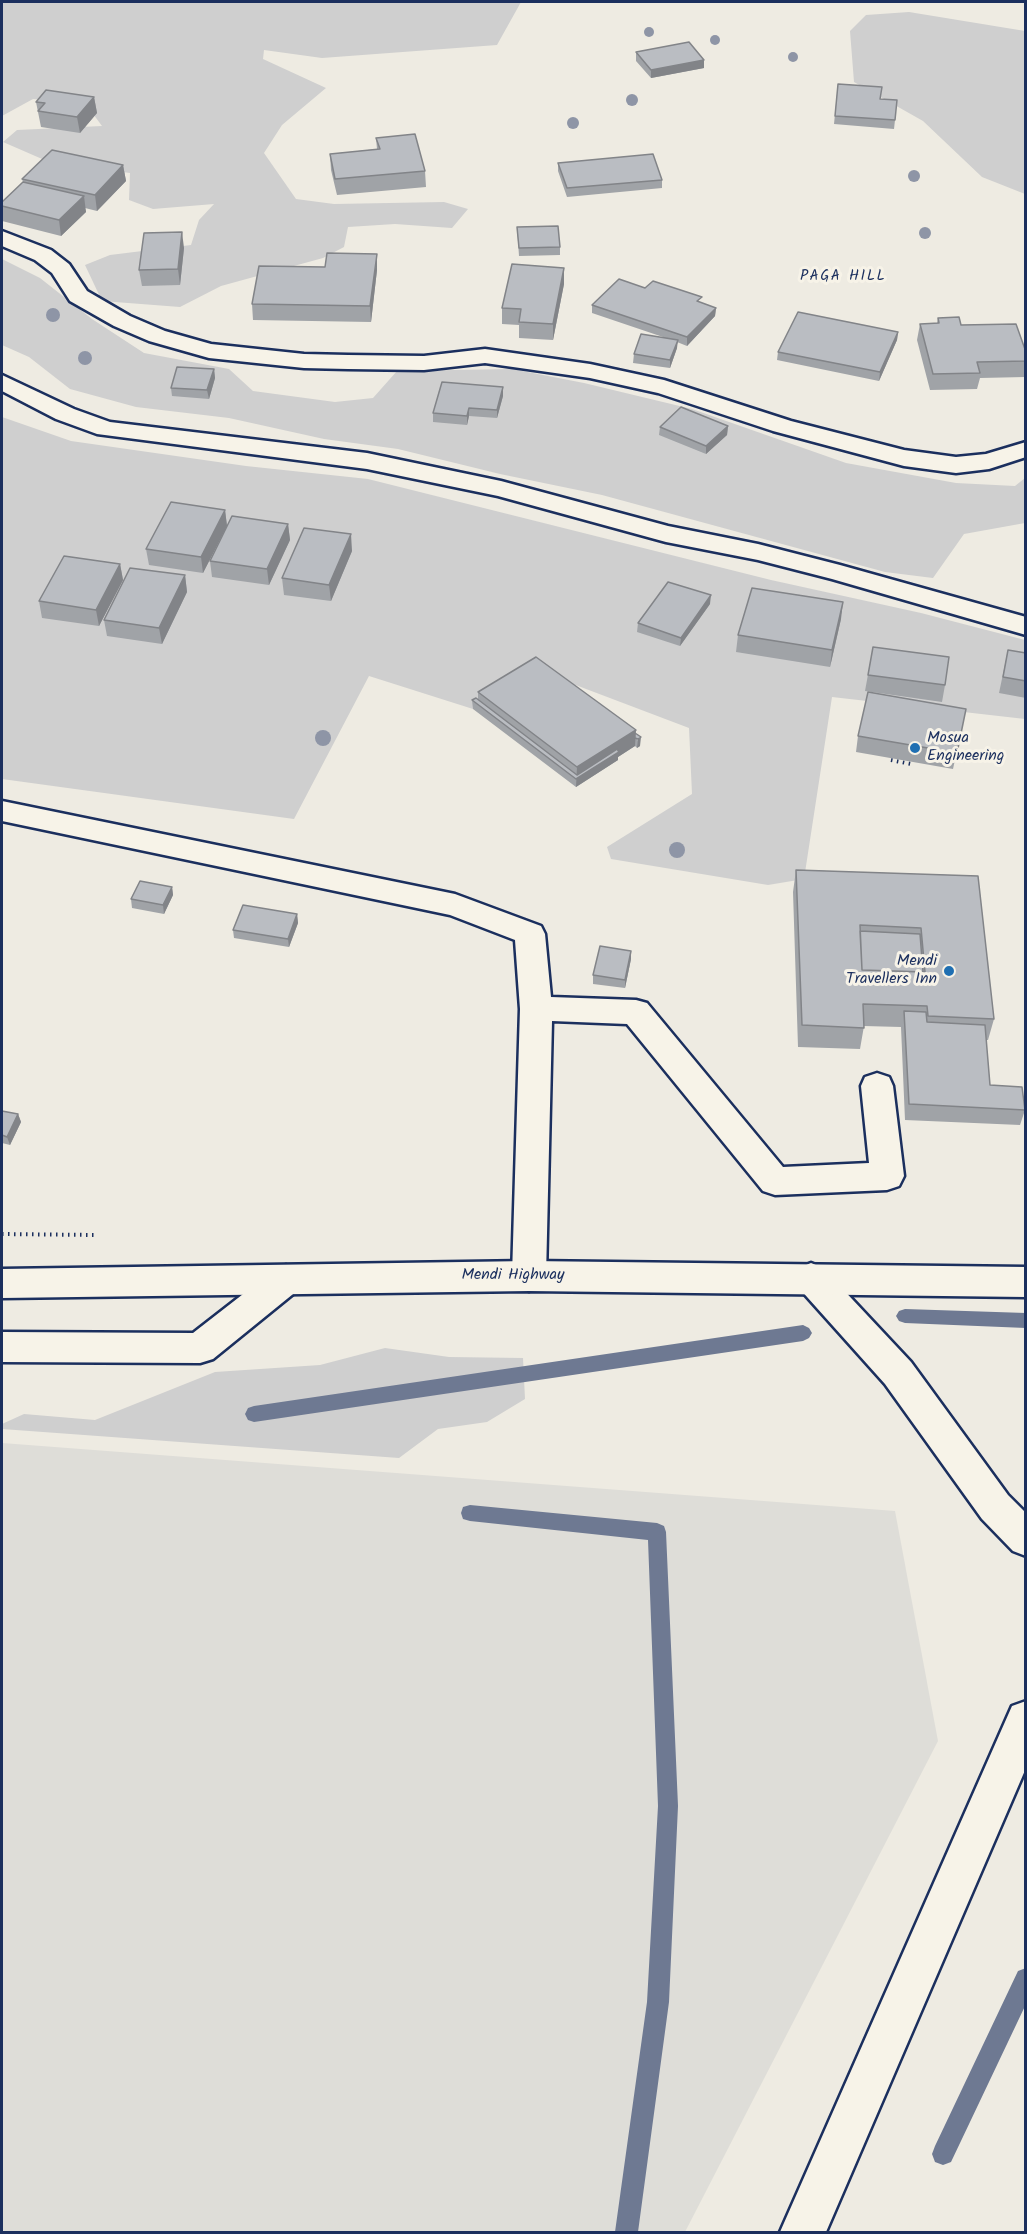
<!DOCTYPE html>
<style>
body{margin:0}
#map{position:relative;width:1027px;height:2234px;overflow:hidden;background:#eeebe2;font-family:Kalam,sans-serif}
canvas{display:block}
.frame{position:absolute;inset:0;border:3px solid #1b2f5e;pointer-events:none}
</style>
<div id="map">
<canvas width="1027" height="2234"></canvas>
<div class="frame"></div>
</div>
<script>
const ctx = document.querySelector('canvas').getContext('2d');
ctx.lineJoin = 'round';
function paint(path, color) { ctx.fillStyle = color; ctx.fill(path, 'evenodd'); }
function strokePath(path, color, width, dash) { ctx.strokeStyle = color; ctx.lineWidth = width; ctx.lineCap = dash ? 'butt' : 'round'; ctx.setLineDash(dash || []); ctx.stroke(path); }
function label(font, color, halo, rows, align = 'center') {
  ctx.font = font + ' Kalam,sans-serif'; ctx.lineWidth = 6; ctx.setLineDash([]); ctx.textBaseline = 'middle'; ctx.strokeStyle = halo; ctx.fillStyle = color; for (const [text, x, y, turn = 0] of rows) {
    ctx.save(); ctx.translate(x, y); ctx.rotate((+turn || 0) * Math.PI / 180); ctx.textAlign = isNaN(turn) ? turn : align; if (halo) ctx.strokeText(text, 0, 0); ctx.fillText(text, 0, 0); ctx.restore();
  }
}
paint(new Path2D(`
 M2,1443L895,1511L938,1741L685,2232H2Z`), '#deddd8');
paint(new Path2D(`
 M2,2H521L497,45L322,58L264,50L263,59L326,88L282,125L264,153L296,199L334,204L444,202L468,209L452,228L395,224L348,227L344,247L323,258L221,286L180,307L102,301L85,265L110,255L191,245L199,220L214,204L153,209L129,200L130,173L49,162L3,142L17,130L102,126L85,103L33,99L2,116Z
 M909,12L1025,31V194L982,177L923,121L854,82L850,31L866,15Z
 M2,259L40,278L92,319L144,353L229,369L253,391L335,402L373,398L397,371L512,369L584,383L692,409L846,463L956,483L1015,486L1025,478V523L964,534L933,578L885,572L602,495L500,474L398,449L324,439L229,418L136,407L70,389L29,357L2,345Z
 M2,417L71,441L246,466L368,479L771,580L921,613L1025,640V719L832,697L804,879L768,885L611,859L607,847L692,794L689,728L536,670L473,709L369,676L294,819L2,779Z
 M385,1348L449,1357L523,1358L525,1399L487,1422L438,1429L399,1458L2,1429V1424L24,1414L95,1420L215,1372L320,1365Z`), '#cfcfcf');
paint(new Path2D(`
 M905,1309L1026,1313V1328L905,1323L899,1321L896,1316L899,1311Z
 M803,1325L809,1328L812,1333L809,1338L803,1341L254,1422L248,1420L245,1414L248,1408L254,1406Z
 M470,1505L657,1523L664,1526L666,1532L678,1806L669,2002L638,2232H615L647,2002L658,1806L648,1540L470,1521L463,1519L461,1513L463,1507Z
 M1026,1968V2004L951,2162L943,2165L935,2162L932,2154L935,2146L1018,1971Z`), '#6e7992');
const minor = new Path2D(`
 M2,231L51,250L69,264L87,291L130,316L165,331L211,344L304,354L348,355L424,356L485,349L590,364L664,380L791,421L904,450L956,457L986,454L1026,442V457L989,469L956,473L904,466L773,431L658,393L590,378L485,363L424,370L348,369L304,368L209,358L149,341L114,326L70,301L52,273L35,260L2,246Z
 M2,375L74,409L110,422L367,453L501,481L668,526L758,544L840,565L1026,617V635L832,579L758,560L666,542L498,496L367,469L97,434L56,419L2,391Z
 M2,801L455,894L541,926L545,934L551,997L636,1000L647,1003L783,1167L869,1163L861,1086L865,1077L877,1073L889,1077L893,1086L904,1176L899,1186L887,1190L775,1195L763,1191L627,1024L552,1021L546,1276L541,1286L529,1291L517,1286L512,1276L520,1009L515,940L450,915L2,821Z
 M811,1263L823,1268L911,1362L1008,1495L1026,1513V1556L1013,1551L982,1519L885,1384L799,1288L794,1278L799,1268Z
 M286,1265L298,1270L303,1280L298,1290L213,1359L200,1363L2,1362V1332L193,1333L274,1270Z
 M1026,1701V1768L826,2232H780L1012,1706Z`);
const major = new Path2D(`
 M529,1261L1026,1267V1297L529,1291L2,1298V1269Z`);
strokePath(minor, '#1b2f5e', 5);
strokePath(major, '#1b2f5e', 5);
strokePath(new Path2D(`
 M891,760L911,764
 M2,1234L94,1235`), '#1b2f5e', 4, [1.5, 4.5]);
paint(minor, '#f7f3e8');
paint(major, '#f7f3e8');
ctx.fillStyle = '#8e95a6';
for (const [x, y, r] of [
 [649,32,5],
 [715,40,5],
 [793,57,5],
 [632,100,6],
 [573,123,6],
 [914,176,6],
 [925,233,6],
 [53,315,7],
 [85,358,7],
 [323,738,8],
 [677,850,8]
]) { ctx.beginPath(); ctx.arc(x, y, r, 0, 2 * Math.PI); ctx.fill(); }
paint(new Path2D(`
 M636,52L704,60V68L651,78L636,61Z
 M838,84L880,99L895,120L894,129L834,124Z
 M94,97L97,113L80,133L41,127L36,102Z
 M376,138L425,171L426,187L337,195L331,170L330,154L377,149Z
 M558,163L662,180V188L567,197L558,171Z
 M123,165L126,181L97,211L85,208L86,212L61,236L2,221V202L23,182L22,179Z
 M517,227L560,247V255L519,256Z
 M184,248L180,285L142,286L139,270Z
 M564,268V284L553,340L519,338V325L502,324V308Z
 M377,270L371,322L253,320L252,304Z
 M645,288L702,303L716,308L715,316L687,346L677,342V348L670,368L633,363L634,354L663,337L592,313V305Z
 M938,318L961,325L1026,352L1025,377L980,378L977,389L930,390L917,340L920,324L937,323Z
 M898,332L897,340L879,381L777,360L778,352Z
 M214,369L215,378L209,399L172,396L171,388Z
 M503,396L497,418L469,416L467,425L433,422V413Z
 M728,426L727,435L706,454L659,435L660,427Z
 M225,510L227,526L203,573L149,565L146,549Z
 M288,524L290,540L269,585L212,577L210,561Z
 M352,551L331,601L284,595L282,578Z
 M120,564L123,580L99,626L42,618L39,601Z
 M185,575L187,592L162,644L107,636L104,620Z
 M710,604L680,646L637,632L638,623Z
 M841,619L830,667L736,652L738,635Z
 M873,647L945,685L942,702L865,691Z
 M1008,650L1026,653V698L999,693Z
 M478,692L636,730L635,733L640,746L637,748L635,746L618,757V760L576,787L473,709L472,700H478Z
 M966,709L953,769L856,752L858,736Z
 M796,870L978,876L994,1019L988,1040H986L990,1085L1025,1110L1020,1125L905,1120L901,1027L864,1026L860,1049L798,1047L793,892Z
 M172,887L173,895L164,914L132,908L131,899Z
 M297,914L298,923L289,947L234,938L233,930Z
 M631,959L625,988L593,984V975Z
 M2,1111L18,1114L21,1122L10,1145L2,1143Z`), '#a0a3a7');
paint(new Path2D(`
 M704,60V68L651,78V70Z
 M94,97L97,113L80,133L77,117Z
 M123,165L126,181L97,211L95,195Z
 M84,196L86,212L61,236L59,220Z
 M182,232L184,248L180,285L178,269Z
 M377,254V270L371,322L370,306Z
 M564,268V284L553,340V324Z
 M716,308L715,316L687,346V337Z
 M898,332L897,340L879,381L880,372Z
 M678,340L677,348L670,368V360Z
 M214,369L215,378L209,399L207,390Z
 M503,387V396L497,418V410Z
 M469,408V416L467,425V416Z
 M728,426L727,435L706,454V446Z
 M225,510L227,526L203,573L201,557Z
 M288,524L290,540L269,585L267,569Z
 M351,534L352,551L331,601L329,585Z
 M120,564L123,580L99,626L96,610Z
 M185,575L187,592L162,644L159,628Z
 M711,595L710,604L680,646L681,638Z
 M843,602L841,619L830,667L832,650Z
 M636,730L635,746L618,757V760L576,787L577,767Z
 M641,737L640,746L637,748L638,739Z
 M172,887L173,895L164,914L163,905Z
 M297,914L298,923L289,947L288,939Z
 M631,951V959L625,988V980Z
 M18,1114L21,1122L10,1145L7,1137Z`), '#828488');
const building = new Path2D(`
 M689,42L704,60L651,70L636,52Z
 M838,84L882,87L880,99L897,100L895,120L835,116Z
 M46,90L94,97L77,117L38,111L45,103L36,102Z
 M415,134L425,171L335,179L330,154L380,149L376,138Z
 M52,150L123,165L95,195L22,179Z
 M653,154L662,180L567,188L558,163Z
 M23,182L84,196L59,220L2,206V202Z
 M558,226L560,247L519,248L517,227Z
 M182,232L178,269L139,270L144,233Z
 M327,253L377,254L370,306L252,304L259,266L325,267Z
 M512,264L564,268L553,324L519,322L521,309L502,308Z
 M619,279L645,288L653,281L702,297L697,301L716,308L687,337L592,305Z
 M798,312L898,332L880,372L778,352Z
 M959,317L961,325L1016,324L1026,352V361L977,362L980,373L933,374L920,324L939,323L938,318Z
 M641,334L678,340L670,360L634,354Z
 M177,367L214,369L207,390L171,388Z
 M442,382L503,387L497,410L469,408L467,416L433,413Z
 M681,407L728,426L706,446L660,427Z
 M171,502L225,510L201,557L146,549Z
 M232,516L288,524L267,569L210,561Z
 M304,528L351,534L329,585L282,578Z
 M64,556L120,564L96,610L39,601Z
 M130,568L185,575L159,628L104,620Z
 M668,582L711,595L681,638L638,623Z
 M752,588L843,602L832,650L738,635Z
 M873,647L949,657L945,685L868,675Z
 M1008,650L1026,653V681L1003,677Z
 M536,657L636,730L577,767L478,692Z
 M868,692L966,709L957,753L858,736Z
 M476,698L577,775L617,749L619,752L576,779L472,700Z
 M635,733L641,737L638,739L635,738Z
 M796,870L978,876L994,1019L928,1016L927,1006L863,1004L864,1028L802,1025ZM860,925L921,928L925,972L862,970Z
 M140,881L172,887L163,905L131,899Z
 M243,905L297,914L288,939L233,930Z
 M860,931L920,934L923,972L862,970Z
 M600,946L631,951L625,980L593,975Z
 M904,1011L926,1012L927,1022L985,1025L990,1085L1022,1087L1025,1110L909,1104Z
 M2,1111L18,1114L7,1137L2,1135Z`);
paint(building, '#babdc2');
strokePath(building, '#828488', 1.5);
for (const [x, y, r, color] of [
 [915,748,6,"#1f6fb2"],
 [949,971,6,"#1f6fb2"]
]) { const dot = new Path2D(); dot.arc(x, y, r, 0, 2 * Math.PI); ctx.fillStyle = color; ctx.fill(dot); strokePath(dot, '#f7f3e8', 2); }
ctx.letterSpacing = '1.5px';
label('15px', '#1b2f5e', '#f7f3e8', [
 ["PAGA HILL",843,277]
]);
ctx.letterSpacing = '0px';
label('16px', '#1b2f5e', '#f7f3e8', [
 ["Mosua",927,739],
 ["Engineering",927,757],
 ["Mendi",937,962,"right"],
 ["Travellers Inn",937,980,"right"]
], 'left');
label('16px', '#1b2f5e', '#f7f3e8', [
 ["Mendi Highway",513,1276]
]);
</script>
